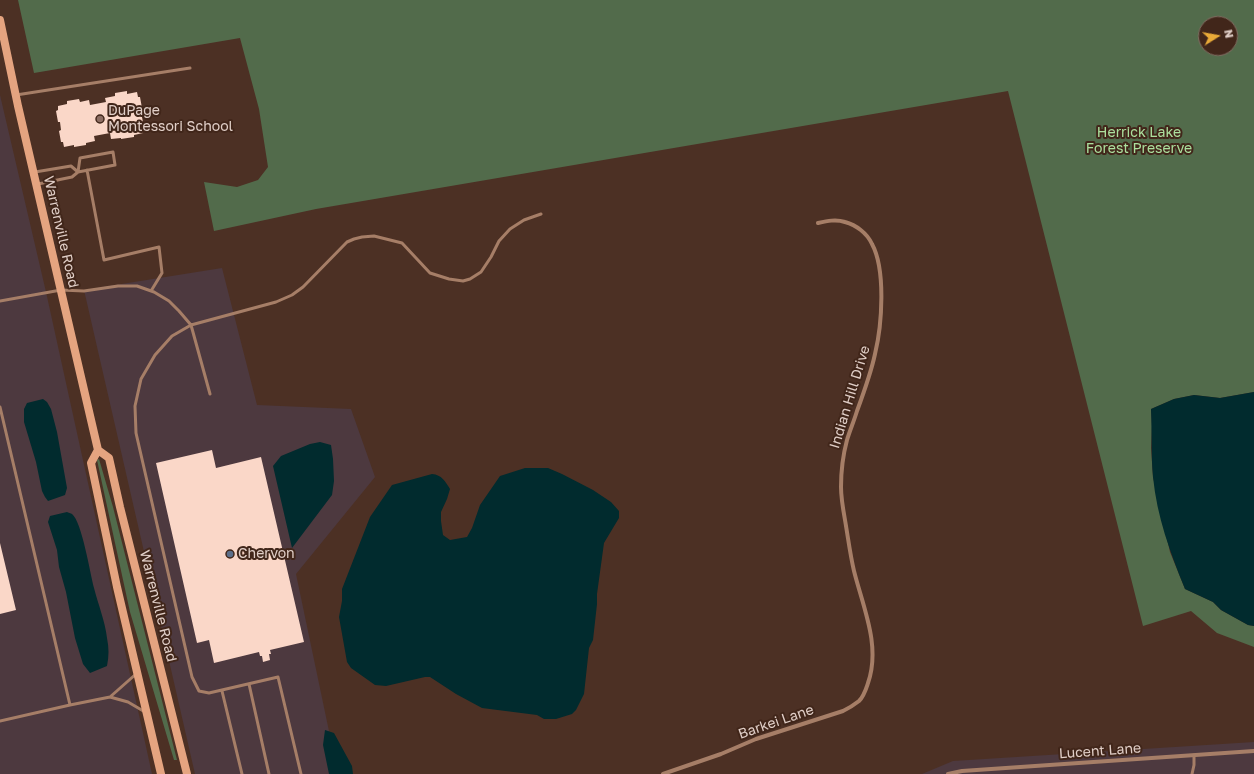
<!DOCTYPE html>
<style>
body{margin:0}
#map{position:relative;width:1254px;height:774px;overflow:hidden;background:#4c3024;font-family:"Golos Text",sans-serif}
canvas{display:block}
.north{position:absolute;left:1198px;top:16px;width:40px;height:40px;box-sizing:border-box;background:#41261a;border:1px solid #816a60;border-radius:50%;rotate:79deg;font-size:11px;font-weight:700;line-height:16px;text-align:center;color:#e1cfc8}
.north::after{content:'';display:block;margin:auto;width:14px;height:18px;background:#e9aa38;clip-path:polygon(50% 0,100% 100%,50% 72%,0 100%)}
</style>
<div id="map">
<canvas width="1254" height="774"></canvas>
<div class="north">N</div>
</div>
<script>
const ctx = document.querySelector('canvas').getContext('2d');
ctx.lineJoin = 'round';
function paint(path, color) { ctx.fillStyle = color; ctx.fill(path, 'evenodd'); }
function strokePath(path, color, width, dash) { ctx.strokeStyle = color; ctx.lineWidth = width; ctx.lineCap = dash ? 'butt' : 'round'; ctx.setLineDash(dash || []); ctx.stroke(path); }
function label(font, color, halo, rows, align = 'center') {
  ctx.font = font + ' "Golos Text",sans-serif'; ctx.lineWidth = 4; ctx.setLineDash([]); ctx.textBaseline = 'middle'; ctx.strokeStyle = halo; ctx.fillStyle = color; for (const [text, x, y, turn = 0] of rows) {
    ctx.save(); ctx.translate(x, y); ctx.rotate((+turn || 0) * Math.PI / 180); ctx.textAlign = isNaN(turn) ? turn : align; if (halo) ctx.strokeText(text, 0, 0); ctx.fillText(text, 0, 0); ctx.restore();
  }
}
paint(new Path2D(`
 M0,95L46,292L152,774H0Z
 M222,268L257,405L351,409L375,477L296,574L338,774H195L84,290Z
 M1254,742V774H922L953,761Z`), '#4d393f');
paint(new Path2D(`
 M18,0H1254V392L1220,398L1194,395L1174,399L1151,409L1152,426L1151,448L1153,477L1170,552L1185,589L1213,602L1221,610L1248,625L1254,626V647L1217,633L1191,611L1143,626L1008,91L316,209L214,231L204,182L237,187L258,180L268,167L259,109L240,38L34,73ZM1206,24H1230V48H1206Z
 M99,459L113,507L177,760H174L130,612L97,460Z`), '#526b4b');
paint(new Path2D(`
 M1254,392V626L1248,625L1221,610L1213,602L1185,589C1170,552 1157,517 1153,477C1151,454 1152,432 1151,409L1174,399L1194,395L1220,398Z
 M43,399L47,402L51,409L57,432L67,488L65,495L48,501L45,497L42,491L36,462L24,422V409L27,403Z
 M320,442L331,445L333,459L334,481L332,495L292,548L273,466L281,456L310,444Z
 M525,468H548L562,474L593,490L611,502L619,511V518L604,543L597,594V604L593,640L589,648L584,694L576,710L572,714L556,719H544L537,715L482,708L456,694L430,677H425L386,686L375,685L351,668L347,662L339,617L342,601V589L370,517L392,485L432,474C442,475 445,481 450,489L447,499L441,512V521L443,535L450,540L467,537L472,528L480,505L500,476Z
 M67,512C68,513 71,513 72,514C82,522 90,573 94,588C98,604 105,621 107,638C109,648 109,656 107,666L90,673L83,664L75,638L66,592L59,567L57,550L48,522L50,516Z
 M325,730L334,733L352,766L353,774H329L323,745Z`), '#012b2e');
paint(new Path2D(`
 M127,91V94L137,92L138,97H140L142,108L139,109L141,117H142L144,128H142L143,133L134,135V137L121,139V138L111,139L110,133L94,136L95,141L86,143V145L74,147V145L64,147L63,142H61L59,131L61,130L60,122H58L56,111L58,110V106L67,104V101L79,99L80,102L89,100L90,105L106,102L105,98L115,96V93Z
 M212,450L216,468L261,457L304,642L270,650L271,654H269L270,660L263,662L262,656H260L259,652L214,663L209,640L197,643L156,463Z
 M0,543L16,610L0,614Z`), '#fad7c8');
strokePath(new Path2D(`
 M16,95L190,68
 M87,170L104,260L159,247L162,273L151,291
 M35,172L71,166L78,172
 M38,184L72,177L78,172L115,165L113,152L80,158L78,172
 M0,301L61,290L84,291L118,286H137L154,292L169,301L179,311L191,325L210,394
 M0,407L70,705L110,697L128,702L145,712
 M249,684L269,774
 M222,691L242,774
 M110,697L136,674
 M0,721L70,705
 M301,774L278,677L209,693L199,691L192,677L136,433L135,406L141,379L155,355L172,336L191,325L276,302L292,295L303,287L347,242L354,239L362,237L374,236L402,243L430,273L449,279L463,281L470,279L481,272L491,257L499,241L510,229L524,220L541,214
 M1192,774L1194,765V755`), '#a67e67', 3);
strokePath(new Path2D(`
 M663,774L721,754L756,739L843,711C849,708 854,705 859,701C864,696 866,689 868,683C881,646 863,607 854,571C850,554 848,537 845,520C843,509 841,498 841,487C841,471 843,455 847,440C850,430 854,421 857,411C864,392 871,373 875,354C882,325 886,270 872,244C867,233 856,225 845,222C836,219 827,221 818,223
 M948,774L962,771L1254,751`), '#a67e67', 4);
strokePath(new Path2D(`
 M0,20L18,106L98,450L91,463L117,587L161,774
 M98,450L109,458L120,507L187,774`), '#e5a480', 8);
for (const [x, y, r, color] of [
 [100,119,4,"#8d6e63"],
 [230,554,4,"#5c6f8a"]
]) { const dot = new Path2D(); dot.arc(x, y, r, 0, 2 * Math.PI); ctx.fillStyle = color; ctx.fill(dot); strokePath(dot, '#41261a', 1.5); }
label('14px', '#e1cfc8', '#41261a', [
 ["DuPage",108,111],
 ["Montessori School",108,127],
 ["Chervon",238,554]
], 'left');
label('14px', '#ace09e', '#41261a', [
 ["Herrick Lake",1139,133],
 ["Forest Preserve",1139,149]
]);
label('14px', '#e1cfc8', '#41261a', [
 ["Warrenville Road",61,232,77],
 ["Indian Hill Drive",850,397,-73],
 ["Warrenville Road",158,606,76],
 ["Barkei Lane",776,722,-19],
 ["Lucent Lane",1100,751,-4]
]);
</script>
